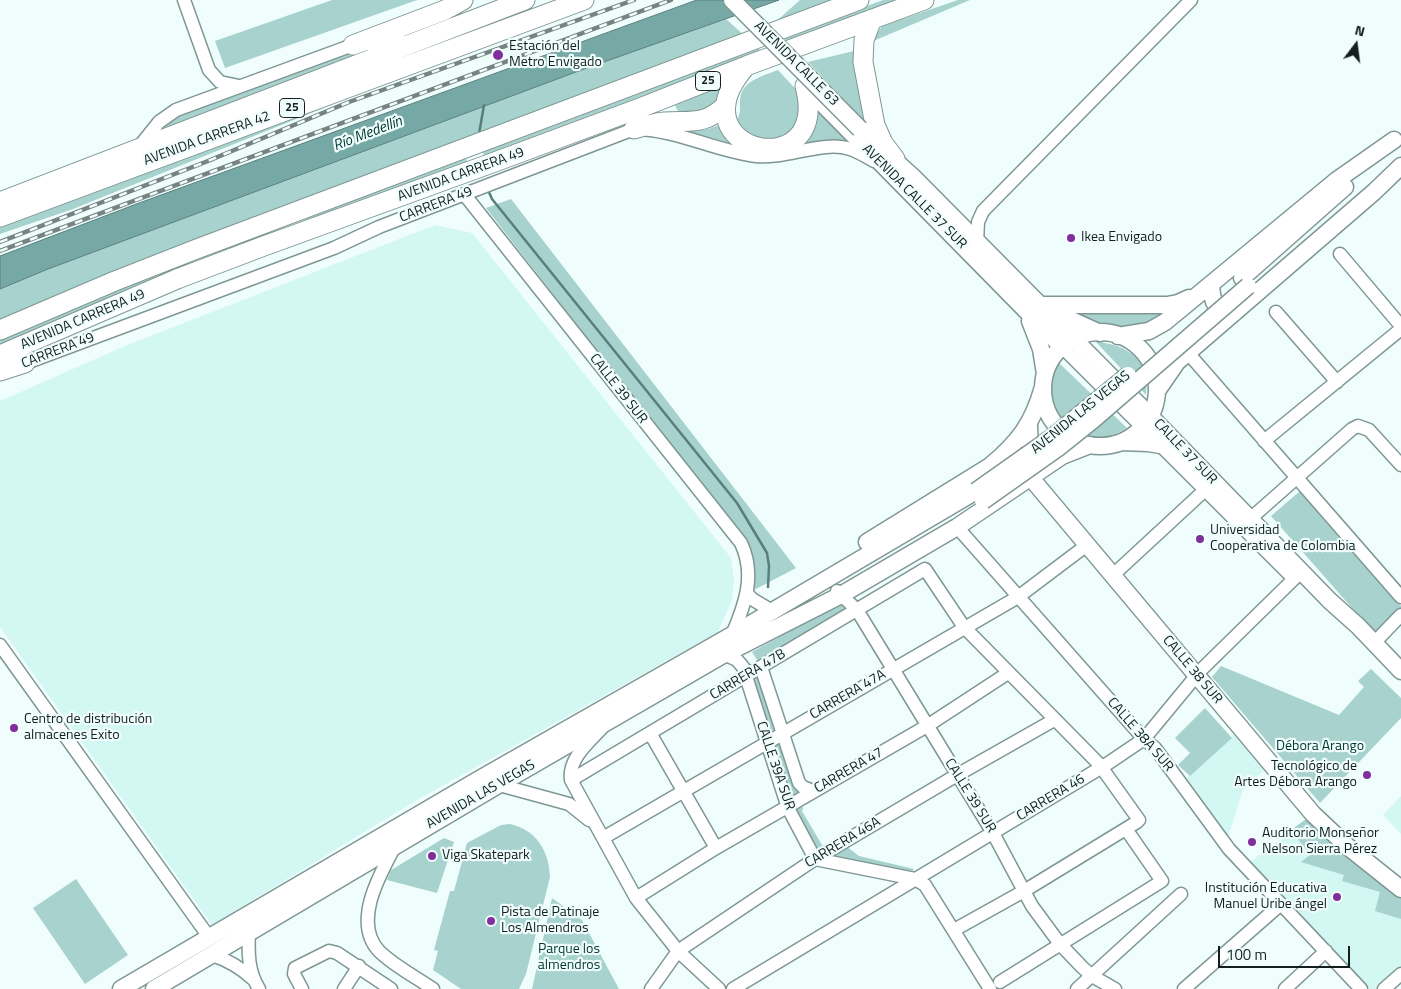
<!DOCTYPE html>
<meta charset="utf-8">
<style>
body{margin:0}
#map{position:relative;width:1401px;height:989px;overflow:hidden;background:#effefd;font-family:"Titillium Web",sans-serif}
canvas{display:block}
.north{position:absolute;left:1331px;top:20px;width:50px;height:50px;-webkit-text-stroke:4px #effefd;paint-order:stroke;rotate:15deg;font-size:14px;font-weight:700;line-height:20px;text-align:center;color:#141e1d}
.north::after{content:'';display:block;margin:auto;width:18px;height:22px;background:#141e1d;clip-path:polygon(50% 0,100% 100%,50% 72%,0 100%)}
.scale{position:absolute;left:1218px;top:946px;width:132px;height:22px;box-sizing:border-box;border:2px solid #141e1d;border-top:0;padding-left:6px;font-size:15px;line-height:18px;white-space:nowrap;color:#141e1d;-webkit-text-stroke:4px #effefd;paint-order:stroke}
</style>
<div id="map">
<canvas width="1401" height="989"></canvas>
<div class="north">N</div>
<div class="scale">100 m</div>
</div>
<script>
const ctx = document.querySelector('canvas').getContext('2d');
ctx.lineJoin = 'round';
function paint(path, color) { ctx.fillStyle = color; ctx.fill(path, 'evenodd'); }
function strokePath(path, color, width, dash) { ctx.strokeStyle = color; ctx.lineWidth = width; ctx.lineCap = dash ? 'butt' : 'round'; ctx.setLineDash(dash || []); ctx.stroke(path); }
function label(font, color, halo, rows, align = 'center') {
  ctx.font = font + ' "Titillium Web",sans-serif'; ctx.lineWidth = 4.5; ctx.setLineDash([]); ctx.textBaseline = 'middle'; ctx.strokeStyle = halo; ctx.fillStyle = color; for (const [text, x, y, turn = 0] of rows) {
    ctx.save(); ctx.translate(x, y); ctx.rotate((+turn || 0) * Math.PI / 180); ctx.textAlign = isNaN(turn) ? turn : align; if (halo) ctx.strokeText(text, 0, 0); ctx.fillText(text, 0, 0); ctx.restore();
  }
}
paint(new Path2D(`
 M435,225L472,233L731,558L734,581L732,600L718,632L417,800L212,925L0,627V401L125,346Z
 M1236,733L1266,769L1243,790L1227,840L1180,784Z
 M1401,796V834L1383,815Z
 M1313,814L1401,889V974L1384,989H1361L1245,866Z`), '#d3f7f3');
paint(new Path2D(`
 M332,0H417L225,68L215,41Z
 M800,0H841L771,26Z
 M883,0H903L787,42L784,37Z
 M958,0H970L871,42L882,26Z
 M726,19L746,37L0,322V289L48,269L584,69Z
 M756,46L761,51L485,159L482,149Z
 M858,50L868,125L808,62Z
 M353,51H370L156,136L179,114Z
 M778,70L802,96L794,134L759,142L734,123C741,116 740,111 740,101C740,81 763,76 778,70Z
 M729,79C714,113 716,112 680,116L674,103Z
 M351,97L73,209L0,234V225Z
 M814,108L846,141L844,145L761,152L678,133L708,129L722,124L777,150Z
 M465,155L468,165L257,240L359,197Z
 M511,199L796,568L754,590L753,560L744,537L702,486L486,208Z
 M238,240L0,348V340L63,310Z
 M1076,308L1162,309L1165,314L1132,329L1106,324L1093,325L1073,317Z
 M1096,342C1128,344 1150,361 1146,395Z
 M1058,362L1127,428C1104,442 1086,441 1066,422C1060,416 1053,409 1050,400C1047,388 1053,373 1058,362Z
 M1300,491L1401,606V609L1374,633L1271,516Z
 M841,603L845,611L757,660L752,652Z
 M1221,666L1339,715L1364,687L1358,681L1371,669L1401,698V718L1320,803L1212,677Z
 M763,673L800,797L803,809L802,811L822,845L824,847L846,846L859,856L914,869L908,877L831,861L807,844L748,682Z
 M1205,708L1232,738L1190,776L1178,765L1190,753L1175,738Z
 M1313,814L1401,889V919L1375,911L1380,892L1342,881L1344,875L1301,862L1310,855L1291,830Z
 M510,824C536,830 549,850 550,877L526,974L519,989H461L433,970L438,951L434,950L450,891H454L467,843L501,825Z
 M444,838L454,842L437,893L387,880L391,870Z
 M76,879L128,955L85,984L33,908Z
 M552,898L582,920L619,989H532Z`), '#a7d2cd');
const water = new Path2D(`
 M697,0H779L584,69L48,269L0,289V256L139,203Z`);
paint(water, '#76a9a5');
strokePath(water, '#597f7c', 1);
strokePath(new Path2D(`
 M479,134L484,105
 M488,190L492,199L737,503L767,553L769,566L768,587`), '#597f7c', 2.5);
const minor = new Path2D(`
 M184,0L209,70L220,82L239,86
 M139,147L159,122L176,110L353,45L404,42
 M464,194L741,543C756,575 745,605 732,635
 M977,242L978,222L983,211L1191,0
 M1340,254L1401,326
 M1276,312L1337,382
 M1062,347L1294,579
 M1188,353L1401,597
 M18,366L334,248L379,227L634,129C676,129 715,151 756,156C786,159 824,140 850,149C859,152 867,157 874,161
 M1264,441L1401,329
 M1250,519L1352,429L1358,426L1369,430L1401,465
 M957,527L1144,739L1155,748L1229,849L1361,989
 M1113,575L1205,490
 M837,591L857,610L993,833L1032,906L1060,944L1082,967L1092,976L1115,989
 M747,593L752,599L767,608
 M1374,643L1401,615
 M0,645L209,937
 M724,654L737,660L743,667L788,808L815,859L915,879L925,885L990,989
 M761,667L799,783L803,787L813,791
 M601,729C588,743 568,759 571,780L636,898L678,951L719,989
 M650,733L716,848
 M571,780L925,569L964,627L1099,764L1139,820L1137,822L1024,891L954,930
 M492,783L569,804L589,820
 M603,838L1018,597L1087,545
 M395,846C380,874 352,922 379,951C394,966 416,977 433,989
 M636,898L716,848L927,726L1008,673
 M249,933C248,953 248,971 259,989
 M212,955C228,960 240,967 253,979
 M1000,982L1162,881L1126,829
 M302,989L294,974L295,968L329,951L337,953L391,989
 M344,989L359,966
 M651,989L678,951L815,859L957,775L1054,720
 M733,989L1107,764L1144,739L1201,670L1301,572
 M1077,989L1181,894
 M1184,989L1281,904
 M1285,989L1326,951
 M1384,989L1401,974`);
const major = new Path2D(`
 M805,86L1062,347
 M860,129L913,177L1150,416L1330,601L1358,626L1401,671
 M1242,278L1345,187
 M1211,284C1212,302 1214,311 1234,313
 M1038,305H1167L1178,303L1189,298
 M1047,309L1100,333
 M1030,321L1041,349L1045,374
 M1043 389a57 57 0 1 1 114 0a57 57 0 1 1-114 0Z
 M1118,336L1149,331L1165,322L1337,180L1394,140
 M1157,391L1177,362L1374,192L1401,166
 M1029,425L1031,478L1313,814L1347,846L1401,889
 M1121,442L1148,443L1160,445
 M867,542L990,466C1019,442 1033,423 1043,387
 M121,989L478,780L732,635L976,491
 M154,989L498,785L721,656L841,595L957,527L1062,456L1090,445`);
const highway = new Path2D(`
 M872,19L864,40L863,62L875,125L883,143L895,159
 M353,45L445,10L463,0
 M746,66C670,153 832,188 805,86
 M634,129C644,126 654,123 664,122C691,120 704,126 726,105
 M0,202L525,0
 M0,217L584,0
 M0,330L115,281L194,250L859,0
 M0,355L177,279L264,246L492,163L640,108L746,66L924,0
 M0,371L25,363`);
strokePath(minor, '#7f9794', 15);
strokePath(major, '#7f9794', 19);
strokePath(highway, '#7f9794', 21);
strokePath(minor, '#fff', 12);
strokePath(major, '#fff', 16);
strokePath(highway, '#fff', 19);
const rail = new Path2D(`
 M0,242L208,161L349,102L634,0
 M0,251L671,0`);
strokePath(rail, '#778382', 4.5);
strokePath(rail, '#effefd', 2.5, [8]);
const majorBridge = new Path2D(`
 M732,0L860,129
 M976,491L1051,438L1128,375
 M983,501L1058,448L1093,420L1248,286`);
strokePath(majorBridge, '#7f9794', 19, []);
strokePath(majorBridge, '#fff', 16);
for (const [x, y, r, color] of [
 [498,55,6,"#812e9d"],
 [1071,238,5,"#812e9d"],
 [1200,539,5,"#812e9d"],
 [14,728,5,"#812e9d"],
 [1367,775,5,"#812e9d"],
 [1252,842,5,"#812e9d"],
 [432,856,5,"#812e9d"],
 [1337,897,5,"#812e9d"],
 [491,921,5,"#812e9d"]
]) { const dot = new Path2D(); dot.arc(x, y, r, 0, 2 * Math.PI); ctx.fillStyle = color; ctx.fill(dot); strokePath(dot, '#effefd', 2); }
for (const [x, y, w] of [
 [708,81,25],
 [292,108,25]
]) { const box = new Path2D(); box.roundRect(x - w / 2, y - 9.5, w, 19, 4); ctx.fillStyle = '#effefd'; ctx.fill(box); strokePath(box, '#141e1d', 1); }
label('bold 12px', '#141e1d', null, [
 ["25",708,81],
 ["25",292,108]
]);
label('14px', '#141e1d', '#effefd', [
 ["Estación del",509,47],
 ["Metro Envigado",509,63],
 ["Ikea Envigado",1081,238],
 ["Universidad",1210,531],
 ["Cooperativa de Colombia",1210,547],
 ["Centro de distribución",24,720],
 ["almacenes Exito",24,736],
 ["Tecnológico de",1357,767,"right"],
 ["Artes Débora Arango",1357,783,"right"],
 ["Auditorio Monseñor",1262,834],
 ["Nelson Sierra Pérez",1262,850],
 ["Viga Skatepark",442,856],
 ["Institución Educativa",1327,889,"right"],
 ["Manuel Uribe ángel",1327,905,"right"],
 ["Pista de Patinaje",501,913],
 ["Los Almendros",501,929]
], 'left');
label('14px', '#141e1d', '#effefd', [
 ["AVENIDA CALLE 63",796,64,45],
 ["AVENIDA CARRERA 42",207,139,-20],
 ["AVENIDA CARRERA 49",461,175,-20],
 ["AVENIDA CALLE 37 SUR",914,197,45],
 ["CARRERA 49",436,205,-21],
 ["AVENIDA CARRERA 49",83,320,-23],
 ["CARRERA 49",58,351,-21],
 ["CALLE 39 SUR",618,389,52],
 ["AVENIDA LAS VEGAS",1081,413,-39],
 ["CALLE 37 SUR",1185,452,46],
 ["CALLE 38 SUR",1192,670,50],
 ["CARRERA 47B",748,675,-31],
 ["CARRERA 47A",848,695,-30],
 ["CALLE 38A SUR",1140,735,49],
 ["CALLE 39A SUR",775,766,71],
 ["CARRERA 47",849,771,-30],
 ["AVENIDA LAS VEGAS",481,795,-30],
 ["CALLE 39 SUR",970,796,58],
 ["CARRERA 46",1051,798,-31],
 ["CARRERA 46A",843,843,-31]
]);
label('14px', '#013532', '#effefd', [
 ["Débora Arango",1320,747],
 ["Parque los",569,950],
 ["almendros",569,966]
]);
label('italic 15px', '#003431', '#effefd', [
 ["Río Medellín",368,134,-21]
]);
</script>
